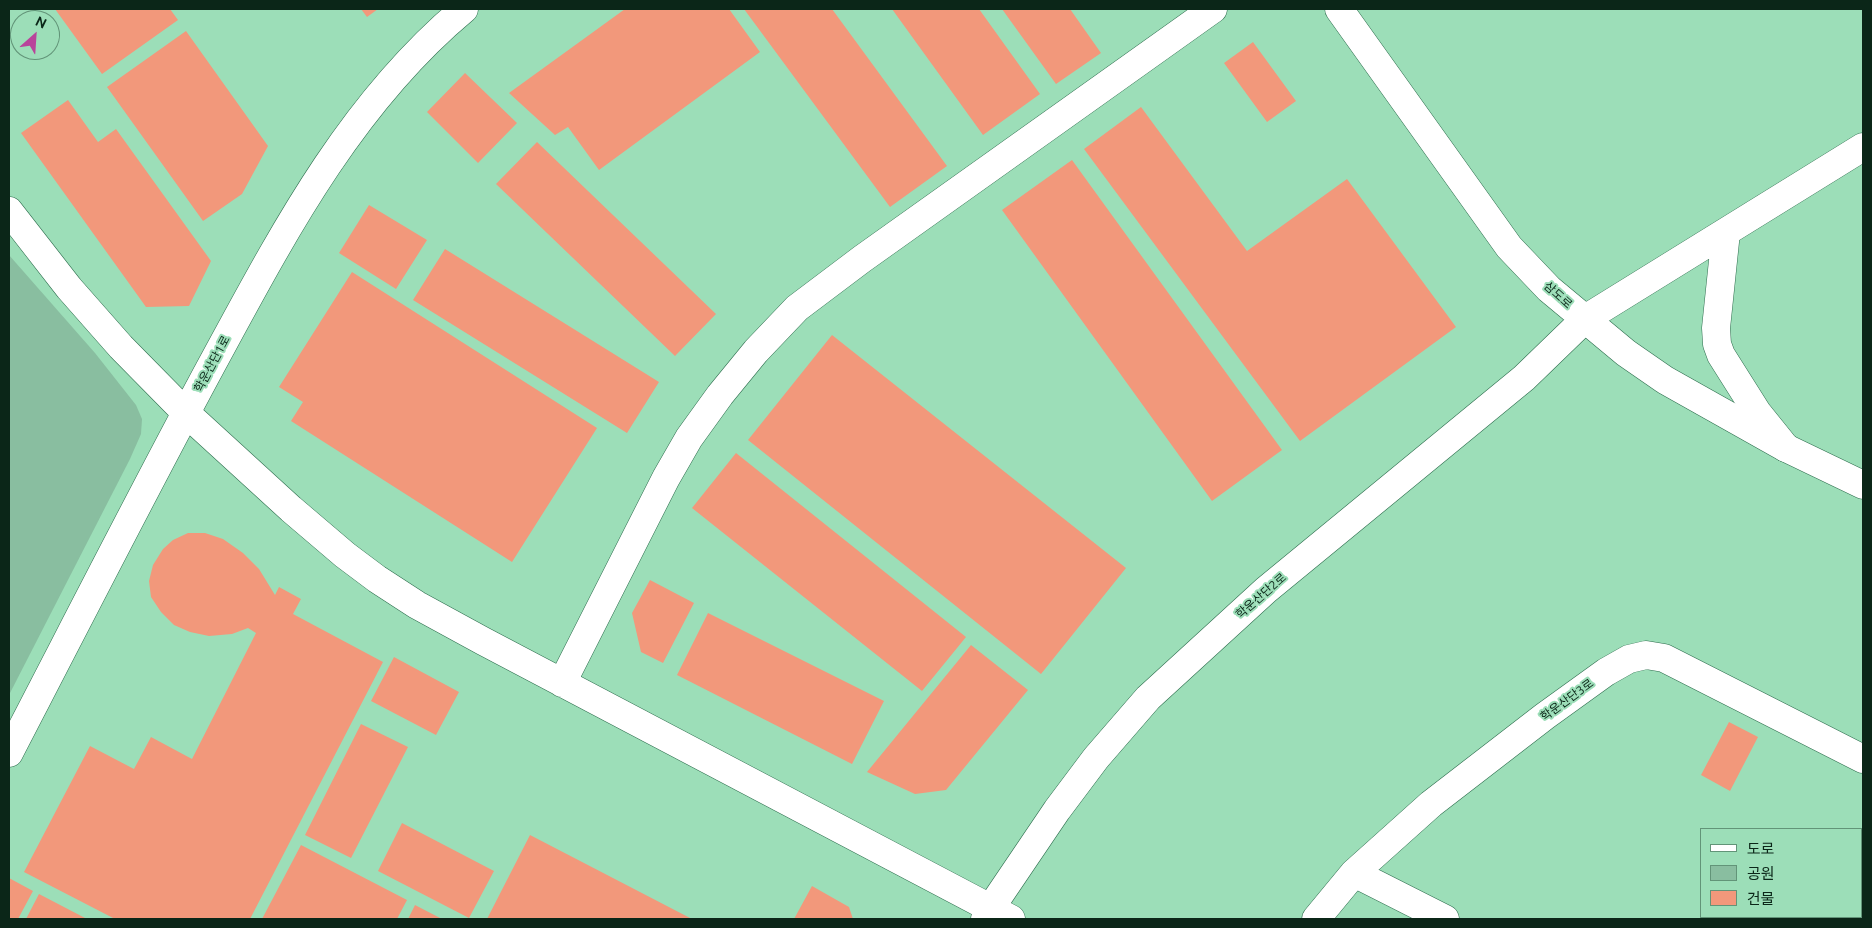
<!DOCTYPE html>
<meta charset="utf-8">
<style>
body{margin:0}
#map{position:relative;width:1872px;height:928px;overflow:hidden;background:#9cdeb8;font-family:Ubuntu,"Noto Sans KR",sans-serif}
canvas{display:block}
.frame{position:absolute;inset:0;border:10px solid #0b2618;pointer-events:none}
.legend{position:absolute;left:1700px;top:828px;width:162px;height:90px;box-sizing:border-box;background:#9cdeb8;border:1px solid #629478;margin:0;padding:6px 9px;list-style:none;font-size:15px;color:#0b2618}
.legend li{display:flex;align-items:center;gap:10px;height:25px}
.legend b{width:25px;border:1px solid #629478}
.north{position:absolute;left:10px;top:10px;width:50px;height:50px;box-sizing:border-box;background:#9cdeb8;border:1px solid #629478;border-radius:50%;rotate:26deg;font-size:14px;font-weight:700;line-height:20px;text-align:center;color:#0b2618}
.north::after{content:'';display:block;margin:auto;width:18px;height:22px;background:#b9449b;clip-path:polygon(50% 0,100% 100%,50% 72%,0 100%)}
</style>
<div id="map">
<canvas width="1872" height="928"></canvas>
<div class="frame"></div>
<ul class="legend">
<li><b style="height:6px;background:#fff"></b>도로</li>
<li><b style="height:14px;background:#89bea0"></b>공원</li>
<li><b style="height:14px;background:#f2987b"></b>건물</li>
</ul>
<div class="north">N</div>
</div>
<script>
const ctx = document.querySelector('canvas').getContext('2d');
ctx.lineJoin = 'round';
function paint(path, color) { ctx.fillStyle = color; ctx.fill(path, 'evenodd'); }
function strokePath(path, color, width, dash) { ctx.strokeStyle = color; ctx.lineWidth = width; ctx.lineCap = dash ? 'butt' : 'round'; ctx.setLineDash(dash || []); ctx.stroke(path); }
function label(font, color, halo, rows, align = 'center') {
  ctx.font = font + ' Ubuntu,"Noto Sans KR",sans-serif'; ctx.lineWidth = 4; ctx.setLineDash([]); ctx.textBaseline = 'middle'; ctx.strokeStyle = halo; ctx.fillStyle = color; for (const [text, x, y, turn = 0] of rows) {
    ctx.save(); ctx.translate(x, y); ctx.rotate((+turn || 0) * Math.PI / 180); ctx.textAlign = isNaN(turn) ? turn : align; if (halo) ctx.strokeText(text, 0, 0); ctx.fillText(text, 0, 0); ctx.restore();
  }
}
paint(new Path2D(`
 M9,255L95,353L136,405L142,419L141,434L130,459L9,695Z`), '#89bea0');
paint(new Path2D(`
 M55,9H170L178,20L102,74Z
 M361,9H378L367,17Z
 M625,9H729L760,52L599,170L568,127L555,135L509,93Z
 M744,9H832L947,166L890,207Z
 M892,9H979L1040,94L983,135Z
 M1002,9H1070L1101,53L1056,84Z
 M186,31L268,146L242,194L203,221L107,87Z
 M1253,42L1296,101L1267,122L1224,63Z
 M465,73L517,123L478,163L427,112Z
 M68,100L98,142L116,129L211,261L189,306L146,307L21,133Z
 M1141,107L1247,251L1347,179L1456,327L1300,441L1084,149Z
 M537,142L716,314L675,356L496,184Z
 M1072,160L1282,450L1212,501L1002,210Z
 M369,205L427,240L396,289L339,253Z
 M445,249L659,382L627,433L413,300Z
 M352,272L597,428L512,562L291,421L303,402L279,387Z
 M832,335L1126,568L1041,674L748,440Z
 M736,453L966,637L922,691L692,508Z
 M188,533H205L223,539L243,553L259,569L275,595L279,587L301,599L293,614L383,662L250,919H115L24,872L90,746L134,769L151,737L192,759L256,633L248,628L232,634L209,636L190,632L174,625L161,612L151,597L149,581L153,565L163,549L173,540Z
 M650,580L694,603L663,663L641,652L632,613Z
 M708,613L884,701L852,764L677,675Z
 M971,645L1028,690L946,790L915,794L867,772Z
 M394,657L459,692L436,735L371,701Z
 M1729,722L1758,737L1730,791L1701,775Z
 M361,724L408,747L351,858L305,835Z
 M402,823L494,871L469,918L378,871Z
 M530,835L692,919H487Z
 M301,845L407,900L397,919H262Z
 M9,878L33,891L18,919H9Z
 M812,886L849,907L853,919H794Z
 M39,894L87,919H26Z
 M415,905L442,919H408Z`), '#f2987b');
const minor = new Path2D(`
 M9,211L69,288L121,347L186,413L291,509L345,555L377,579L417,605L483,641L1011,919
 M1726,232L1716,328L1717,344L1721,355L1757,412L1786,448
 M1585,319L1863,147
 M562,683L666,478L689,438L720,395L756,351L797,308L862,259L1213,9
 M9,753C76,624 142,494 211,366C281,237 349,105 464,9
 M1354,873L1445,919
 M1316,919L1354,873L1431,804L1545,716L1606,672L1629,659L1646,655L1664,658L1863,759`);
const tertiary = new Path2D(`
 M1339,9L1509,247L1549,289L1626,353L1665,380L1786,448L1863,485
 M985,919L990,909L1057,810L1096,758L1148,698L1266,590L1524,378L1585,319`);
strokePath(minor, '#2d6d4d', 29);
strokePath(tertiary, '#2d6d4d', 29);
strokePath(minor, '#fff', 28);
strokePath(tertiary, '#fff', 28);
label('12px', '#0b2618', '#9cdeb8', [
 ["삼도로",1558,295,42],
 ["학운산단1로",212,364,-62],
 ["학운산단2로",1261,596,-41],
 ["학운산단3로",1567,700,-36]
]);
</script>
